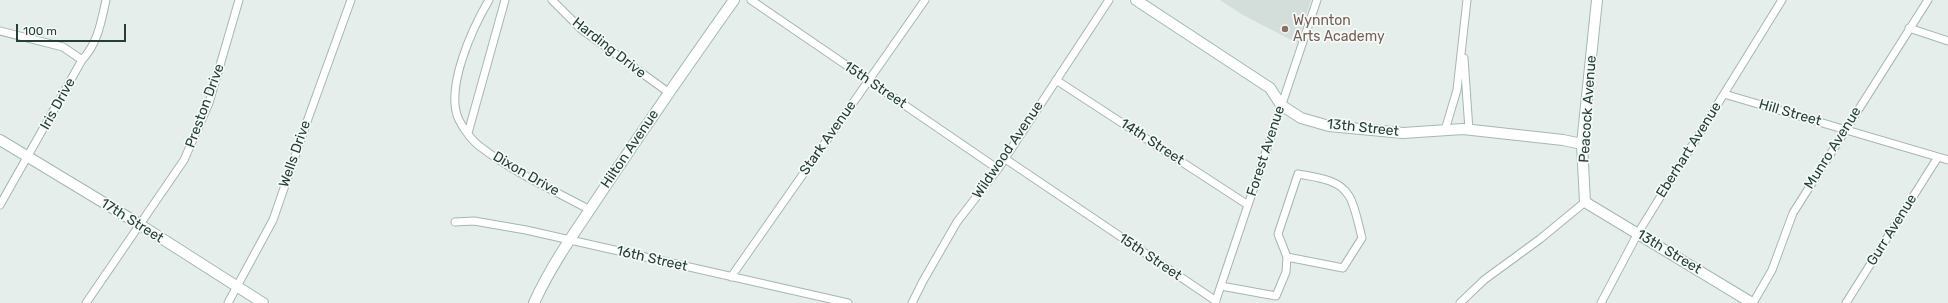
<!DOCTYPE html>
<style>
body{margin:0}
#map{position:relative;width:1948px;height:303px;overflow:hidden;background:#e5eeea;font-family:Rubik,sans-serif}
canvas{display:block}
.scale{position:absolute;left:16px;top:24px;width:110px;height:18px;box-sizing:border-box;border:2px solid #243f38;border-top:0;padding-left:5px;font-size:12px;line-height:14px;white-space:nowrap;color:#243f38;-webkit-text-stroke:3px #f5faf8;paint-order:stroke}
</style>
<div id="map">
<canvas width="1948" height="303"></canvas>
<div class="scale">100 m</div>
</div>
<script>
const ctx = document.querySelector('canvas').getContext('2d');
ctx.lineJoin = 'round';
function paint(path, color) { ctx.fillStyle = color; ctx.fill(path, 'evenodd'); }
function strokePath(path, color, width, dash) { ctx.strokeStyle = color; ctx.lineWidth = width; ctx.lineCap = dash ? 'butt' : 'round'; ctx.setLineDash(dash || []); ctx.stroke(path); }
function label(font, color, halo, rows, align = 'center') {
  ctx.font = font + ' Rubik,sans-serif'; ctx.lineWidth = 3.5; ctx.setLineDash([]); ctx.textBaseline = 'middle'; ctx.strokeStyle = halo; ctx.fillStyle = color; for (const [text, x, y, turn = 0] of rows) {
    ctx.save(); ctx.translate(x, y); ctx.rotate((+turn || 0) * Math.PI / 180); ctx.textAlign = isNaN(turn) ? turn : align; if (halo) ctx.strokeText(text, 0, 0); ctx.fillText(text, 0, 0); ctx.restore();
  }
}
paint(new Path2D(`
 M1220,0H1311L1297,43L1243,15Z`), '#d3ddd9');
const street = new Path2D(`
 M489,0C473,27 444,89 459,120C464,130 473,142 482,148C513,172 555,191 590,210
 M552,0L581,29L668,92
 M751,0L998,169
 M1909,28L1948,41
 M0,31L63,47L82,60
 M1464,58L1469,130
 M1056,80L1248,205
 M1724,94L1948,160
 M1445,130L1457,90L1467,0
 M468,133L505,0
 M1004,158L1216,301
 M1298,174C1315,177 1339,179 1349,196C1355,205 1359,227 1362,238L1343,268L1287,257L1278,234Z
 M0,205L82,60C98,43 101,22 106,0
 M455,222L474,221L526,230L848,303
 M731,277L925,0
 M1221,286L1276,296L1286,272L1287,257
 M86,303L184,160L209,103L239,0
 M228,303L273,220L309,116L351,0
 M912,303L923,281L957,222L998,169L1109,0
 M1215,303L1317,0
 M1460,303L1484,280L1540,239L1585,202
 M1601,303L1638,233L1782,0
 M1753,303L1772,270L1793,213L1928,0
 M1846,303L1938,157`);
const secondary = new Path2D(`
 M1136,0L1270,88L1281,105L1301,118L1329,126L1403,133L1463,129L1563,140L1582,144
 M1597,0L1582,144L1585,202L1752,303
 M0,140L139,224L263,303
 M534,303C553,261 580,225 605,187C647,124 690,62 734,0`);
strokePath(street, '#a7b6b1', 9);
strokePath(secondary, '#a3b9b2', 12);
strokePath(street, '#fff', 7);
strokePath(secondary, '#fff', 10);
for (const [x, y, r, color] of [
 [1285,29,4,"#8d6e63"]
]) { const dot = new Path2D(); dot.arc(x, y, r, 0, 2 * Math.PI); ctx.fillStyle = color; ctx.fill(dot); strokePath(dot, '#f5faf8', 1.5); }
label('14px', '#785e54', '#f5faf8', [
 ["Wynnton",1293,21],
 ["Arts Academy",1293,37]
], 'left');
label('14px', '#243f38', '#f5faf8', [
 ["Harding Drive",609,48,38],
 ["15th Street",875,85,34],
 ["Iris Drive",58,104,-61],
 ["Preston Drive",205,106,-70],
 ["Peacock Avenue",1588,109,-86],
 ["Hill Street",1790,113,16],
 ["13th Street",1363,128,6],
 ["Stark Avenue",828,138,-55],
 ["14th Street",1152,142,33],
 ["Munro Avenue",1833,148,-58],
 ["Hilton Avenue",630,149,-56],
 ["Wildwood Avenue",1008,150,-56],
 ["Eberhart Avenue",1689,150,-58],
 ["Forest Avenue",1266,151,-72],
 ["Wells Drive",295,154,-71],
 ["Dixon Drive",526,174,30],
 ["17th Street",132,221,32],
 ["Gurr Avenue",1892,230,-58],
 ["13th Street",1669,252,31],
 ["15th Street",1150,257,34],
 ["16th Street",652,259,13]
]);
</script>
